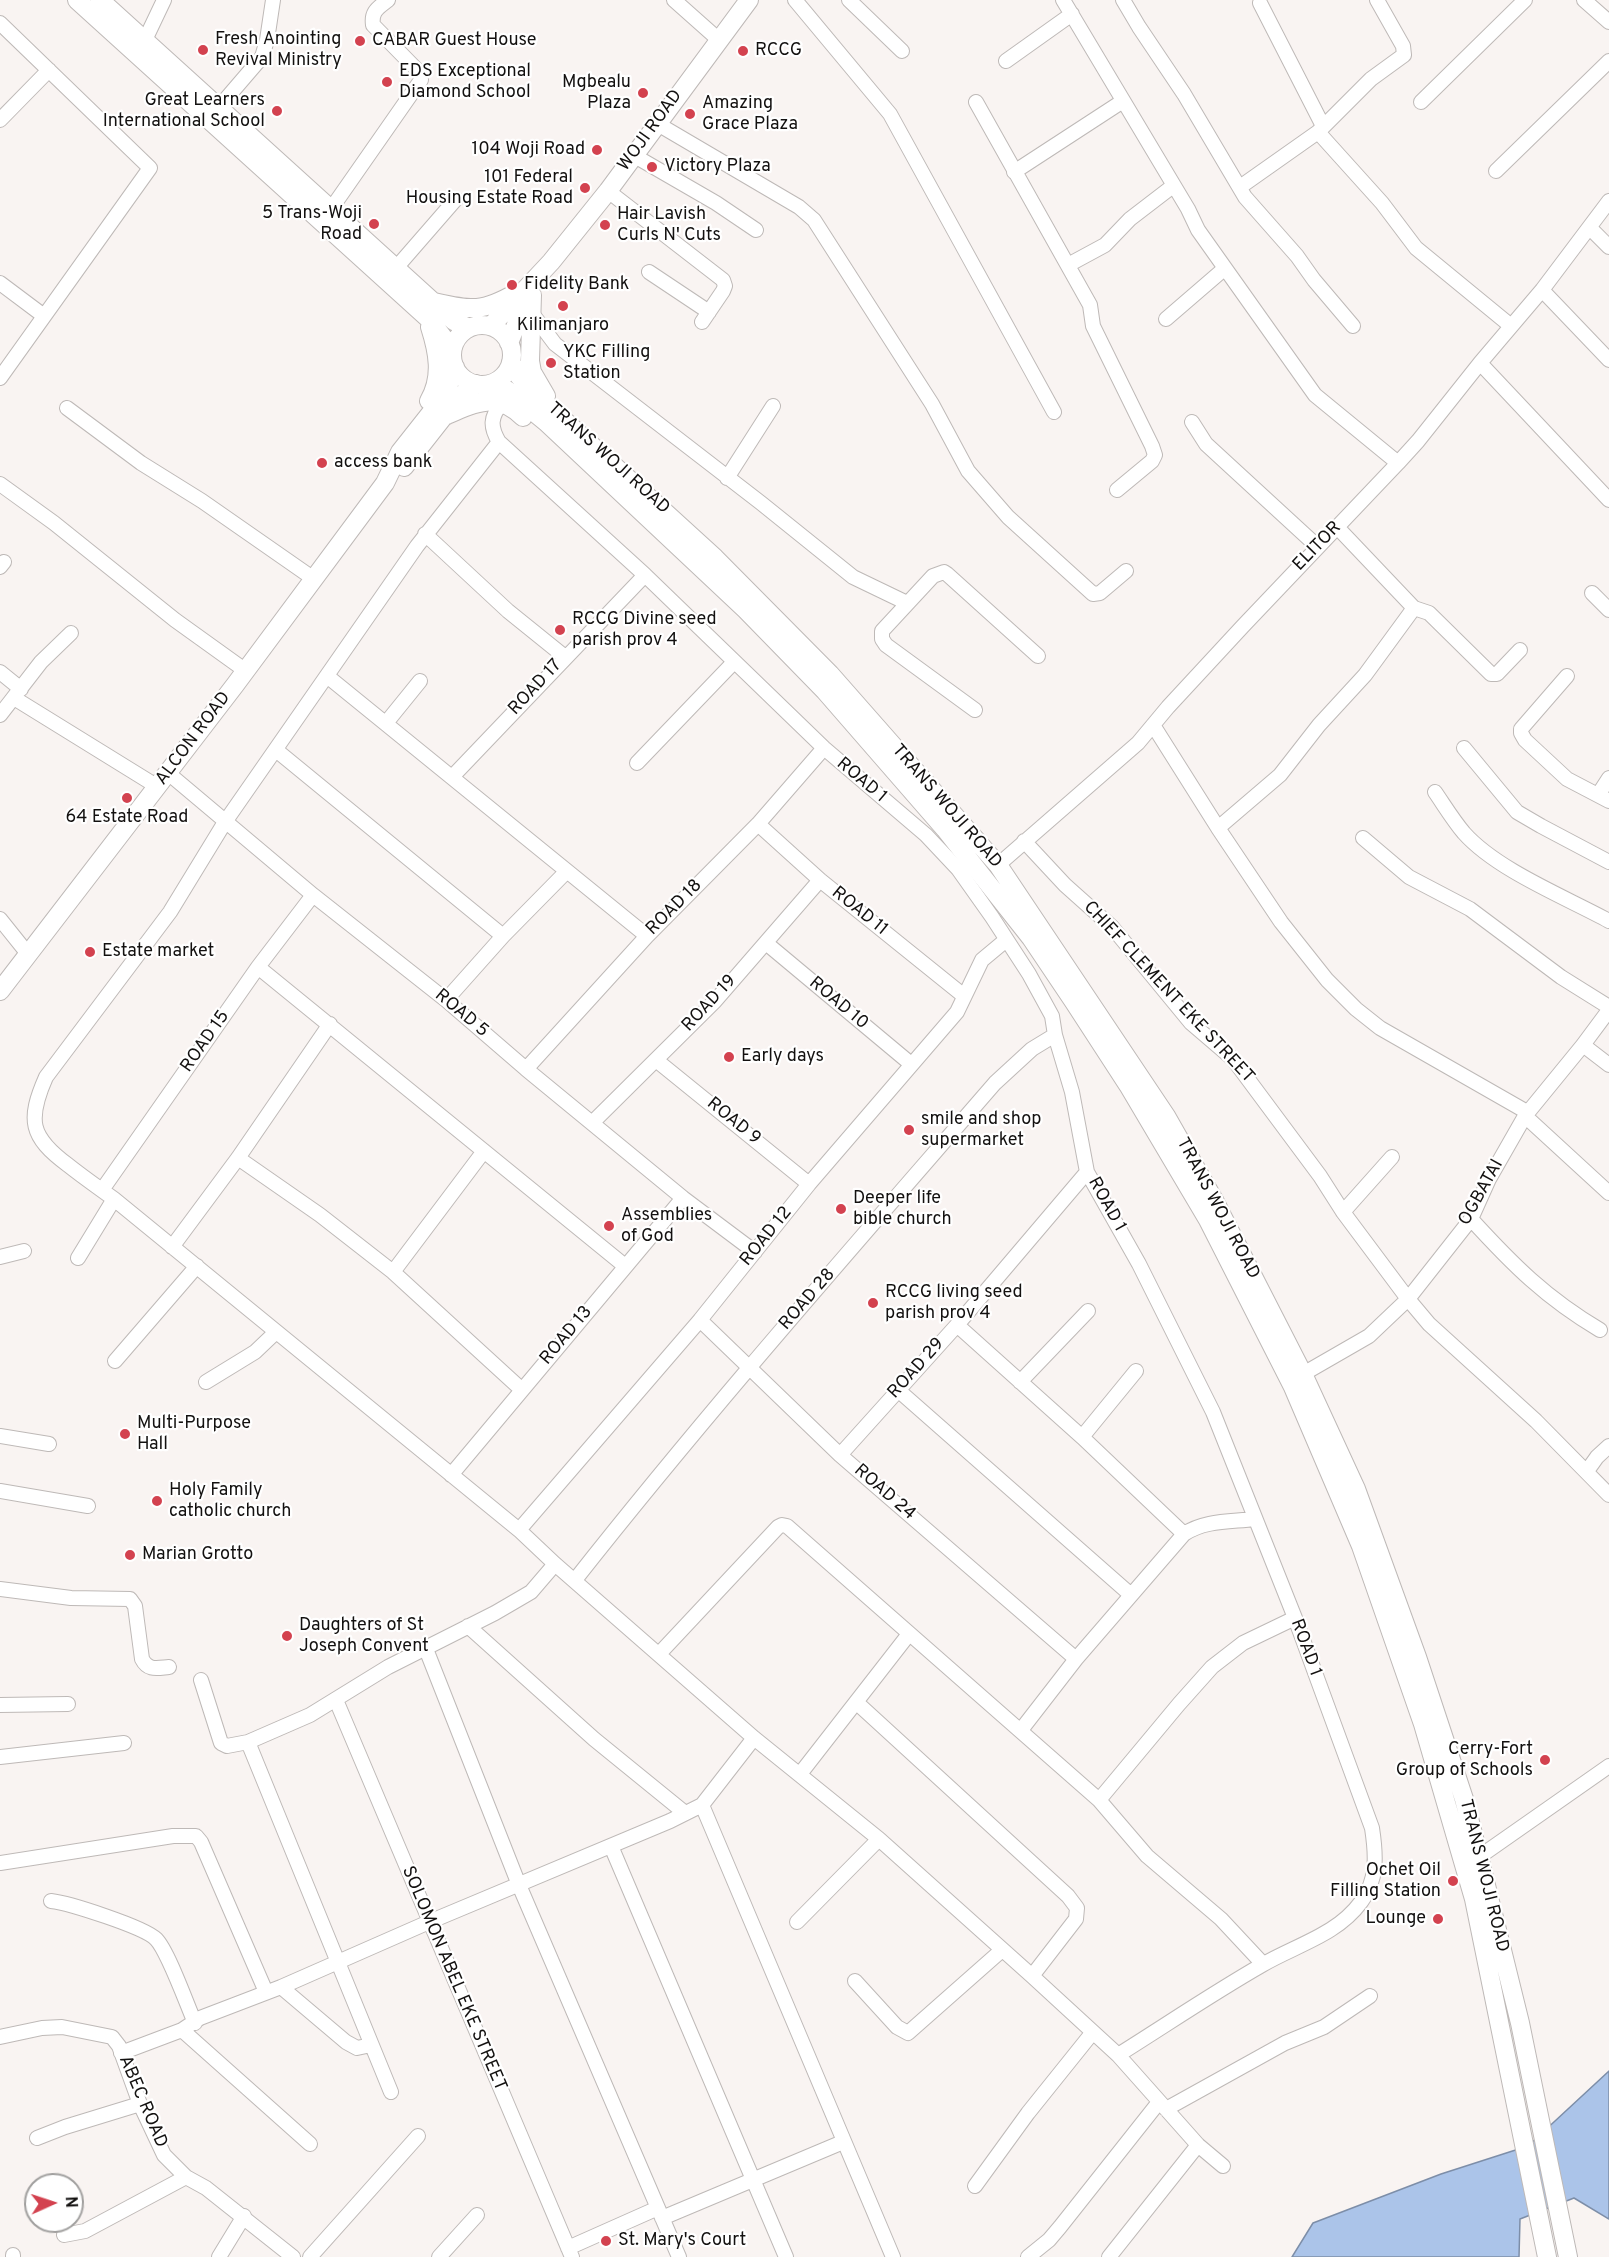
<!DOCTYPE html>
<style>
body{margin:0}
#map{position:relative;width:1609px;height:2257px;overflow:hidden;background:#f9f4f2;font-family:Overpass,sans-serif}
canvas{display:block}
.north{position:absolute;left:24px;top:2173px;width:60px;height:60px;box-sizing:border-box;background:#fff;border:2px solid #a1a09f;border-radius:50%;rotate:87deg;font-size:16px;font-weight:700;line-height:24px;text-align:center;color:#131110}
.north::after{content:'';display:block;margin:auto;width:21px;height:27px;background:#d3424f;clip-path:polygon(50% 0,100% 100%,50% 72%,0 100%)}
</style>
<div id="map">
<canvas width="1609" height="2257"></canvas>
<div class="north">N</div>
</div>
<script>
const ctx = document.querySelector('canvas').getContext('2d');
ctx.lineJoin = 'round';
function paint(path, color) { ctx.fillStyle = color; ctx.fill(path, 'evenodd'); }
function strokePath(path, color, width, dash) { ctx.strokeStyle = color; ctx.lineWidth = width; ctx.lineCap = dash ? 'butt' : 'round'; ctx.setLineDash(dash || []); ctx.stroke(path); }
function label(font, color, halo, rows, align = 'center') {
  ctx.font = font + ' Overpass,sans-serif'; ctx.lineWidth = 4.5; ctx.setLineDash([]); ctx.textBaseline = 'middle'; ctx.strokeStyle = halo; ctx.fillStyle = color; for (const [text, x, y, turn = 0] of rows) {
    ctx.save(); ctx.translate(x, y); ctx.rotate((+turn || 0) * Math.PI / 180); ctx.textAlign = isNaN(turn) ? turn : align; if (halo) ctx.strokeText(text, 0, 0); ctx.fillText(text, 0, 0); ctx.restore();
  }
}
const water = new Path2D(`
 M1609,2071V2219L1574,2198L1520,2219L1519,2257H1292L1313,2223L1441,2174L1528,2146Z`);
paint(water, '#abc4e9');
strokePath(water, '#7d8ea8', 1.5);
const minor = new Path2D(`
 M674,0L719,40
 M795,0L890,114L1054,412
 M849,0L902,51
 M1063,0L1188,209L1198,230L1315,395L1398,463
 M1123,0L1139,27L1184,94L1245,197L1297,256L1314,280L1353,326
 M1584,0L1609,22
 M1260,3L1323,126
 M0,23L150,168L0,378
 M145,40L164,0
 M1006,61L1072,14
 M976,102L1090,305L1093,326L1152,446L1155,455L1152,461L1117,490
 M1421,102L1525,0
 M219,107L262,57L267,40L273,0
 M0,120L49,70
 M656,123L799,207L814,220L932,404L968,471L1008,517L1093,594L1100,593L1126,571
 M1318,132L1382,203L1416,248L1511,326
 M633,155L716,203L756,230
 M1496,171L1609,61
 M1014,172L1123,101
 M1240,187L1318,132L1371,79L1404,55L1403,46L1377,0
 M608,191L723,280L725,286L723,291L702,322
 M331,209L421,80L420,73L373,25C371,11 378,8 388,0
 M1590,228L1609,247
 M1068,265L1105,245L1130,219L1173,186
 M396,268L456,199
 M649,272L709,312
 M0,283L44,316
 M1542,290L1609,360
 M531,312L555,344L761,503L853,577L907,603
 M1166,319L1224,269
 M1480,363L1609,500
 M502,403C490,417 490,427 499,442L645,575L824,748L926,835L958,869L992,917L1029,974L1052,1016L1055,1035L1072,1092L1087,1172L1139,1264L1213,1412L1295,1618L1372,1828C1376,1854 1378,1880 1361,1902C1337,1935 1296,1945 1262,1965C1213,1993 1166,2025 1118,2055
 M67,408L141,463L202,501L314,579
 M1192,422L1206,444L1318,547
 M499,442L417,546L225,822L170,912L46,1077C27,1120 30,1137 68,1165C83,1177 99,1188 114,1199L519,1530L555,1564L754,1738L879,1839L1032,1976L1118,2055L1198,2145L1223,2166
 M727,478L773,406
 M0,484L54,523L175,620L246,671
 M1337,527L1414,608L1429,613L1491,674H1497L1520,650
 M425,534L508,611L565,657
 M0,567L4,562
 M1592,593L1609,610
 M0,672L21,689
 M327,676L647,936
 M1567,676L1521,729V733L1525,740L1567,779L1609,801
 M14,698L158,787
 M975,710L886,645L882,639V631L933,576L944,572L947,574L1038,656
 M0,715L41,662L71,633
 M386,723L420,681
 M1153,725L1218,828L1281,922L1327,980L1356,1009L1380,1028L1527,1112
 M1464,748L1517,812L1541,826L1609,862
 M276,750L503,936
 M637,763L734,662
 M168,773L313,895L446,1000L526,1069L683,1198L755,1252
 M452,777L645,575
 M1435,792C1444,805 1453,820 1464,833C1497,870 1565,897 1609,921
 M1598,795L1609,778
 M758,824L820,880L964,996
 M1218,828L1280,775L1319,725L1365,675L1414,608
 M1363,838L1409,877L1470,909L1561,977L1609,1007
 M1024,841L1065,885L1112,927L1191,1023L1233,1059L1320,1176L1343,1212L1408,1299L1429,1324L1536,1421L1609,1495
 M998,865L1138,743L1168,707L1243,626L1398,463L1418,441L1480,363L1542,290L1609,201
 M0,919L28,954
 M766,943L911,1064
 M258,967L625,1266
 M446,1000L503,936L567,871
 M1583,1045L1609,1065
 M656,1060L809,1184
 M526,1069L647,936L758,824L824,748
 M1525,1116L1609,1193
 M593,1122L715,1001L820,880
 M238,1158L320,1215L393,1272L522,1390
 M102,1190L258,967L313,895
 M1343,1212L1392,1157
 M1471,1219C1513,1265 1546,1298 1600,1330
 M172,1247L238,1158L330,1024
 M0,1257L24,1251
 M78,1258L114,1199
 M393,1272L484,1151
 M700,1320L840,1455L1076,1659
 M957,1325L1082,1437L1184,1534
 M115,1361L197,1266
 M1303,1374L1369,1336L1408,1299L1471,1219L1489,1179L1525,1116L1583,1045L1609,1010
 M206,1382L255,1352L276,1332
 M1020,1382L1088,1311
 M898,1390L1131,1595
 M0,1436L49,1444
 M1082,1437L1136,1371
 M840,1455L957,1325L1087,1172
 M1587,1471L1597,1457L1609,1446
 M451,1475L683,1198
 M0,1491L88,1506
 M519,1530L700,1320L809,1184L957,1012L982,960L1006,940
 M575,1580C709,1410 853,1247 995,1083L1032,1049L1055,1035
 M0,1589L71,1598L130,1599L135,1606L142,1659C148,1671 157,1668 169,1667
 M468,1626L594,1739L685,1813
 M426,1649L519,1885L679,2257
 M659,1654L778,1527L782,1525L787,1526L1099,1800L1147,1856L1221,1919L1263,1964
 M201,1680L221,1743L227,1746L248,1742L310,1715L388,1667L495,1613L531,1592L555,1564
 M336,1700L572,2257
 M856,1702L1068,1896L1077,1908L1076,1919L1032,1976
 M0,1705L68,1704
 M1021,1730L1076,1659L1184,1534C1205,1520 1230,1522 1255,1519
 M248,1742L391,2092
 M0,1757L124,1743
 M800,1774L909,1634
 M1099,1800L1179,1704L1212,1667L1243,1643L1295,1618
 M702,1805L893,2257
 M611,1846L786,2257
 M1479,1857L1609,1766
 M0,1863L173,1836H196L201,1842L266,1992
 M51,1901C69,1903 144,1927 156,1939C168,1951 187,2005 195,2023
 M797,1922L879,1839
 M855,1981L897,2027L908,2033L1002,1950
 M281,1987L346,2042L357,2048L371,2045
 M182,2030L310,2144
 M0,2037L42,2028L62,2027L112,2037L119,2046L140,2104L164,2155L186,2177L206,2188L293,2257
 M121,2053L182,2030L200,2018L281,1987L429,1922L670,1821L702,1805L754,1738
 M1166,2109L1285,2043L1324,2027L1370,1996
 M37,2138L65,2127L140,2104
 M975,2186L1028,2113L1093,2032
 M662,2218L843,2142
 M64,2235L85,2231L186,2177
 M568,2248L658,2208
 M13,2255V2257
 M219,2257L244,2216
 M310,2257L418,2136
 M439,2257L477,2215
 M1028,2257L1049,2240L1060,2227L1159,2102
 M1109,2257L1198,2145`);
const major = new Path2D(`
 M77,0L429,319L452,349
 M100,0L454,321L469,328
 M532,295L530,361L532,372L546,396
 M434,302C471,310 481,313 516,293
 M452 355a30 30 0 1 1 60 0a30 30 0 1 1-60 0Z
 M491,326L551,262L608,191L749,0
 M509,343L516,325L530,300
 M511,362L519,376L534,393L715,558L830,674L998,865L1166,1116L1215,1202L1303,1374L1356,1489L1417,1657L1464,1799L1479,1857L1520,2023L1568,2257
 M491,384L507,390L546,422L746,610L825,691L945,829L1031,938L1074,1002L1128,1085L1208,1220L1293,1387L1361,1546L1423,1724L1474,1899L1547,2257
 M429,401C443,377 438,352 430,327
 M447,415C476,402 497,392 523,417
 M404,467L459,397L476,384
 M0,991L235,685L385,483L400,452L445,395L455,367`);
strokePath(minor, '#beb9b7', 16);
strokePath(major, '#beb9b7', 20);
strokePath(minor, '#fff', 14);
strokePath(major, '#fff', 18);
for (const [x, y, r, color] of [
 [360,41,6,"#d3424f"],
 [203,50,6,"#d3424f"],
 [743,51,6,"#d3424f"],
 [387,82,6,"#d3424f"],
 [643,93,6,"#d3424f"],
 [277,111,6,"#d3424f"],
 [690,114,6,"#d3424f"],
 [597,150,6,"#d3424f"],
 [652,167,6,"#d3424f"],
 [585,188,6,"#d3424f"],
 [374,224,6,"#d3424f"],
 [605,225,6,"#d3424f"],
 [512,285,6,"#d3424f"],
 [563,306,6,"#d3424f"],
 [551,363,6,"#d3424f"],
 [322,463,6,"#d3424f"],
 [560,630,6,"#d3424f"],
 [127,798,6,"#d3424f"],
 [90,952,6,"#d3424f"],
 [729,1057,6,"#d3424f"],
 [909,1130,6,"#d3424f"],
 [841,1209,6,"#d3424f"],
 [609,1226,6,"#d3424f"],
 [873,1303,6,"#d3424f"],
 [125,1434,6,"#d3424f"],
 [157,1501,6,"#d3424f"],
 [130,1555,6,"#d3424f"],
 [287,1636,6,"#d3424f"],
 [1545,1760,6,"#d3424f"],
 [1453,1881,6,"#d3424f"],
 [1438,1919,6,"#d3424f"],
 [606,2241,6,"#d3424f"]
]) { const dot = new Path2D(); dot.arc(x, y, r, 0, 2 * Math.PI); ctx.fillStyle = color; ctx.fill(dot); strokePath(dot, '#fff', 2); }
label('18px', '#131110', '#fff', [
 ["Fresh Anointing",215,40],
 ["Revival Ministry",215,61],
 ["CABAR Guest House",372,41],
 ["RCCG",755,51],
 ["EDS Exceptional",399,72],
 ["Diamond School",399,93],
 ["Mgbealu",631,83,"right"],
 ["Plaza",631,104,"right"],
 ["Great Learners",265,101,"right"],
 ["International School",265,122,"right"],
 ["Amazing",702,104],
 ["Grace Plaza",702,125],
 ["104 Woji Road",585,150,"right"],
 ["Victory Plaza",664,167],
 ["101 Federal",573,178,"right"],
 ["Housing Estate Road",573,199,"right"],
 ["5 Trans-Woji",362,214,"right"],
 ["Road",362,235,"right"],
 ["Hair Lavish",617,215],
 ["Curls N' Cuts",617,236],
 ["Fidelity Bank",524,285],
 ["Kilimanjaro",563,326,"center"],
 ["YKC Filling",563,353],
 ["Station",563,374],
 ["access bank",334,463],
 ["RCCG Divine seed",572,620],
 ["parish prov 4",572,641],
 ["64 Estate Road",127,818,"center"],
 ["Estate market",102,952],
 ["Early days",741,1057],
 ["smile and shop",921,1120],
 ["supermarket",921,1141],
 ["Deeper life",853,1199],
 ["bible church",853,1220],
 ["Assemblies",621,1216],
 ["of God",621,1237],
 ["RCCG living seed",885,1293],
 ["parish prov 4",885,1314],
 ["Multi-Purpose",137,1424],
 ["Hall",137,1445],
 ["Holy Family",169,1491],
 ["catholic church",169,1512],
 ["Marian Grotto",142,1555],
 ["Daughters of St",299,1626],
 ["Joseph Convent",299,1647],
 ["Cerry-Fort",1533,1750,"right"],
 ["Group of Schools",1533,1771,"right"],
 ["Ochet Oil",1441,1871,"right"],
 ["Filling Station",1441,1892,"right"],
 ["Lounge",1426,1919,"right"],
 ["St. Mary's Court",618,2241]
], 'left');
label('18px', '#131110', '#fff', [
 ["WOJI ROAD",651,131,-54],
 ["TRANS WOJI ROAD",608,459,42],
 ["ELITOR",1318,547,-46],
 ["ROAD 17",536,688,-47],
 ["ALCON ROAD",194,739,-53],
 ["ROAD 1",861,781,40],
 ["TRANS WOJI ROAD",946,807,49],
 ["ROAD 18",675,908,-45],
 ["ROAD 11",859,912,39],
 ["CHIEF CLEMENT EKE STREET",1168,993,47],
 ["ROAD 19",710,1004,-47],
 ["ROAD 10",838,1004,40],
 ["ROAD 5",461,1014,40],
 ["ROAD 15",206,1042,-55],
 ["ROAD 9",733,1122,39],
 ["OGBATAI",1482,1193,-61],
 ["ROAD 1",1106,1205,61],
 ["TRANS WOJI ROAD",1217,1209,62],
 ["ROAD 12",767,1237,-51],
 ["ROAD 28",808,1300,-49],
 ["ROAD 13",567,1336,-50],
 ["ROAD 29",917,1369,-48],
 ["ROAD 24",884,1493,41],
 ["ROAD 1",1305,1648,70],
 ["TRANS WOJI ROAD",1483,1876,76],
 ["SOLOMON ABEL EKE STREET",453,1979,67],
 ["ABEC ROAD",142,2102,67]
]);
</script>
